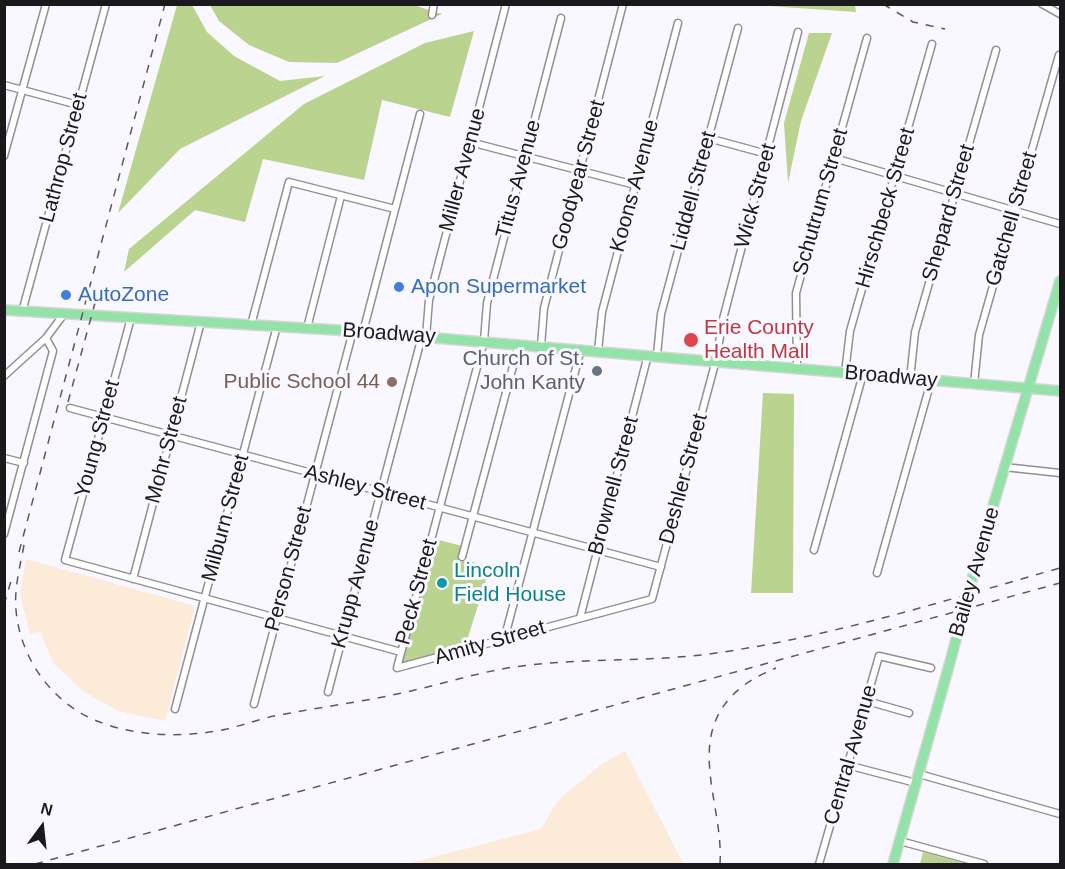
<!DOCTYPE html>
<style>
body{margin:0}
#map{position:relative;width:1065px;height:869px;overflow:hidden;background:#f9f7ff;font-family:Helvetica,sans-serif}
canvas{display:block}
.frame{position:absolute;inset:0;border:6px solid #1a191c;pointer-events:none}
.north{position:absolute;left:12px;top:797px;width:60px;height:60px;-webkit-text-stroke:4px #f9f7ff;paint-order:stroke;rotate:15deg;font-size:16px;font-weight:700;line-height:24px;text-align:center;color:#1a191c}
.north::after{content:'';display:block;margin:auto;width:21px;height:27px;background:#1a191c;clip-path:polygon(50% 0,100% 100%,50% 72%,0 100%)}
</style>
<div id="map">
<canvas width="1065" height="869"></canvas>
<div class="frame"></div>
<div class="north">N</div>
</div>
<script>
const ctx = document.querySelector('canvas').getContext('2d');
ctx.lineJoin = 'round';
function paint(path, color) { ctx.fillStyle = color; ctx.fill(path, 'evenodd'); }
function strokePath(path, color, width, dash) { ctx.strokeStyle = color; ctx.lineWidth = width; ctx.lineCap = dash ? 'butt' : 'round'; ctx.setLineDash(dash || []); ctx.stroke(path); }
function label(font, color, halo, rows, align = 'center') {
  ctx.font = font + ' Helvetica,sans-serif'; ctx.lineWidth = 6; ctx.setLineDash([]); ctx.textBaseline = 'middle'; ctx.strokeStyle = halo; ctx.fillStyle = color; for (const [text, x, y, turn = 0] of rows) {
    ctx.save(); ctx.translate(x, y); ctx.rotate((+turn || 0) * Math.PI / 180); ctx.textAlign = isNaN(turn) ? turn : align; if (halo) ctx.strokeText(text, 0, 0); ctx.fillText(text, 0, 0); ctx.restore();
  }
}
paint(new Path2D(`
 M26,559L195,606L165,721L118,711L83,691L53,663L40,631L30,634L20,594Z
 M625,751L683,863L693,864H407L541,829L558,800L602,764Z`), '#fdebda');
paint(new Path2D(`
 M410,4L442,14L337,63L289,62L249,45L219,21L210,5Z
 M177,5H192L207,32L234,56L280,81L325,76L180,149L118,213Z
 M754,5H855L856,12Z
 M474,31L450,117L382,100L364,180L263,159L245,222L195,210L124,272L129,249L304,104L425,43Z
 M809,33H832L801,121L788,183L784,123Z
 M763,393L794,394L793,593H751Z
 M435,539L462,546L459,558L490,567L465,647L402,665Z
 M923,852L966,864H920Z`), '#bad38f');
const street = new Path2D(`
 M1042,4L1060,14
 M432,15L434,4
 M561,18L487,303L484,341L397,668L652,599L716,360L723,319L798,32
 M4,85L78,105
 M708,138L767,154
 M470,142L635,185
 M4,156L46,4
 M834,158L1060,224
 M22,312L106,4
 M131,318L65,560L401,652
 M251,325L289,182L395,209
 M307,328L341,196
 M363,332L420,114
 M426,337L429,300L506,4
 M541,346L544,308L623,4
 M598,351L602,312L678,23
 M657,355L661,314L738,28
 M797,368L796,293L867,38
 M845,373L850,331L932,44
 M4,376L46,338L64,314
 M910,379L915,332L996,50
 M974,384L979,335L1059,55
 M70,408L661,567
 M4,458L24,463
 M1004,467L1060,473
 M4,534L53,351L46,338
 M814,550L863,374
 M462,557L519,344
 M877,573L931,381
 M133,579L201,322
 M580,618L648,355
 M504,640L581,349
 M328,692L422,336
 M867,701L909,713
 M254,704L353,331
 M175,709L277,326
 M847,765L916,783
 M919,774L1060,814
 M900,841L984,864
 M819,864L879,656L931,668`);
const primary = new Path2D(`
 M4,310L353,331L1060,391
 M980,550L1060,281
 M893,864L947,673`);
strokePath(street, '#928f97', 9);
strokePath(primary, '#d6d6d6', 12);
strokePath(street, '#fff', 6);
strokePath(primary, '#93e3a9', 9);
strokePath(new Path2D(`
 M883,4L913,22L945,29
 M68,402L95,303
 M24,545C20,567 14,588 16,610C20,658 52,703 97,721C136,737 186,738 227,729C247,724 265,717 285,714C322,707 360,702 397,694C436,686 474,673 514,667C583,657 654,663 723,652C837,635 950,599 1060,568
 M19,552L165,4
 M4,605L11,581
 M35,864L1060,583
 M720,864C724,802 681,734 743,686C753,678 765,673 776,668`), '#5a595d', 1.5, [8, 8]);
const primaryBridge = new Path2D(`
 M947,673L980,550`);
strokePath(primaryBridge, '#d6d6d6', 12, []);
strokePath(primaryBridge, '#93e3a9', 9);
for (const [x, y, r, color] of [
 [399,287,6,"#3f7fe0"],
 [66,295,6,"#3f7fe0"],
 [691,340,8,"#e0444e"],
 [597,371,6,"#6b7280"],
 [392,382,6,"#8d6e63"],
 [442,583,6,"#0f9aa8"]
]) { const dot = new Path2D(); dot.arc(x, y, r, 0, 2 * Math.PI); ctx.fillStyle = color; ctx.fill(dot); strokePath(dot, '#f9f7ff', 2); }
label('21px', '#1a191c', '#f9f7ff', [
 ["Lathrop Street",64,158,-75],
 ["Miller Avenue",463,170,-75],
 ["Goodyear Street",579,175,-75],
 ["Titus Avenue",519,179,-75],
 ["Koons Avenue",635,186,-75],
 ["Liddell Street",694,191,-75],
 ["Wick Street",756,196,-75],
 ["Schutrum Street",821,202,-74],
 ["Hirschbeck Street",886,208,-74],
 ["Shepard Street",949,213,-74],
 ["Gatchell Street",1012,219,-74],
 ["Broadway",389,334,4],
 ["Broadway",891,377,5],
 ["Young Street",98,439,-75],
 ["Mohr Street",167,450,-75],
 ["Deshler Street",684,479,-75],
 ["Brownell Street",614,486,-75],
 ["Ashley Street",365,488,15],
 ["Milburn Street",226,518,-75],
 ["Person Street",289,569,-75],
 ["Bailey Avenue",975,572,-74],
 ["Krupp Avenue",356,584,-75],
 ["Peck Street",417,592,-75],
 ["Amity Street",490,643,-16],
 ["Central Avenue",851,755,-74]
]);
label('21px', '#366cbe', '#f9f7ff', [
 ["Apon Supermarket",411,287],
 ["AutoZone",78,295]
], 'left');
label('21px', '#be3a42', '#f9f7ff', [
 ["Erie County",704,328],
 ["Health Mall",704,352]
], 'left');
label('21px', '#5b616d', '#f9f7ff', [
 ["Church of St.",585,359],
 ["John Kanty",585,383]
], 'right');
label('21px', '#785e54', '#f9f7ff', [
 ["Public School 44",380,382]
], 'right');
label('21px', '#0d838f', '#f9f7ff', [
 ["Lincoln",454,571],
 ["Field House",454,595]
], 'left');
</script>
